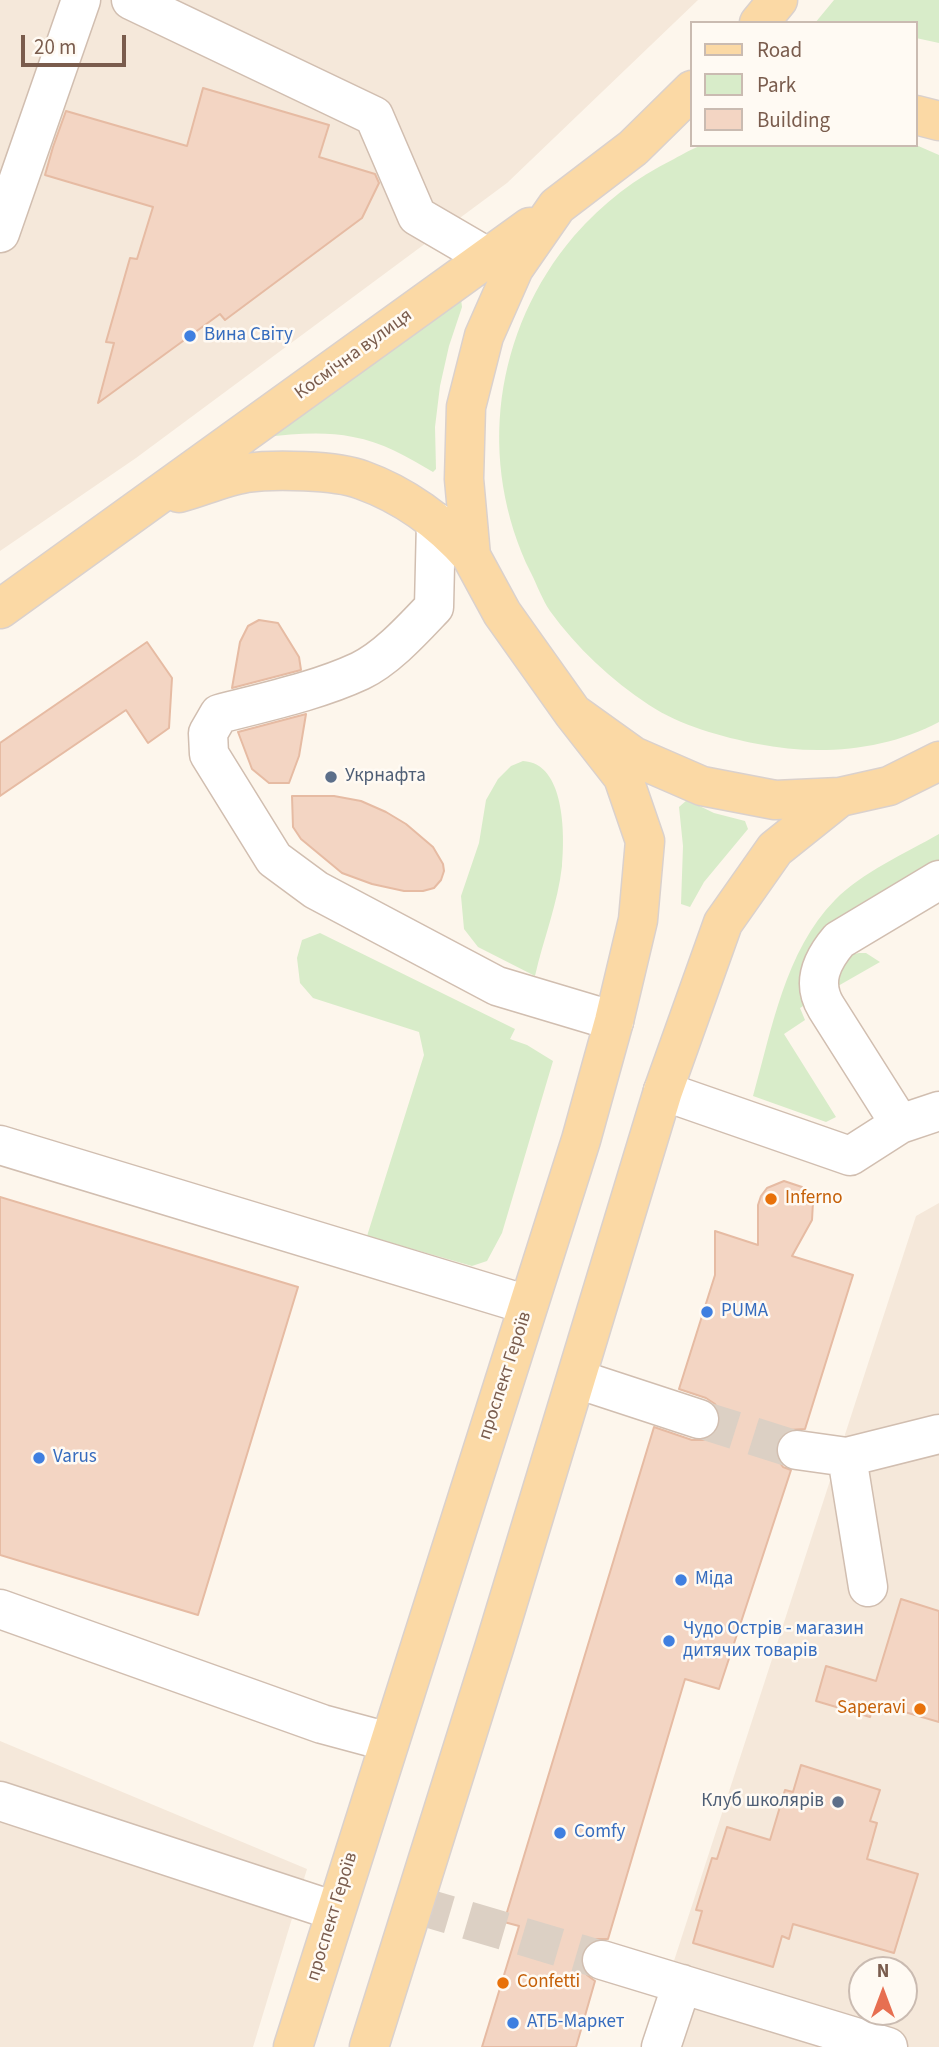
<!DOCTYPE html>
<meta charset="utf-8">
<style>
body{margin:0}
#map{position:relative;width:939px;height:2047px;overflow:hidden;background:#fdf6ec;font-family:"Source Sans 3",sans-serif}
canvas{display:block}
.legend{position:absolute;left:690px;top:21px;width:228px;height:126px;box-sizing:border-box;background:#fffaf3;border:2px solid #cabbb1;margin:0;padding:9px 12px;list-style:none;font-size:21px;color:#7a5c4d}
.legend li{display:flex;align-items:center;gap:14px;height:35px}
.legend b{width:35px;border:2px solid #cabbb1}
.north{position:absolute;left:848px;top:1956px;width:70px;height:70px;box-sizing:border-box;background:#fffaf3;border:2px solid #cabbb1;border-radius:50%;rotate:0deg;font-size:19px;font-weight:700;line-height:28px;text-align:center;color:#7a5c4d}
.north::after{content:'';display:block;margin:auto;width:24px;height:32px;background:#e76f51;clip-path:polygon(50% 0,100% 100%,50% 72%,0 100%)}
.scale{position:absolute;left:21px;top:35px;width:105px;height:32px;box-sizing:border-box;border:4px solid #7a5c4d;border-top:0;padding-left:9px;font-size:21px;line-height:24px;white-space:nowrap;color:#7a5c4d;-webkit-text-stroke:5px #fffaf3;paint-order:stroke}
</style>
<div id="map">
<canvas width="939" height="2047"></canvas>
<ul class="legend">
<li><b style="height:9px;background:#fbd9a5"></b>Road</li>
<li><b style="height:19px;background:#d8ecc9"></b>Park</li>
<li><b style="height:19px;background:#f3d5c3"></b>Building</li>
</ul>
<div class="north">N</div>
<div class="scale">20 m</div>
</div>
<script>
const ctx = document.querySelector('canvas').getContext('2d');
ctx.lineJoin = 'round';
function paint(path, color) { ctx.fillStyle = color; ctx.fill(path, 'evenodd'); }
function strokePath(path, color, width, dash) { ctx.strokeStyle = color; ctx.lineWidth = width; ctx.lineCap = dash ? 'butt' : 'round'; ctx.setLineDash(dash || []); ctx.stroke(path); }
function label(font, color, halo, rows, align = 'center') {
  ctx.font = font + ' "Source Sans 3",sans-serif'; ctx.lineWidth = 5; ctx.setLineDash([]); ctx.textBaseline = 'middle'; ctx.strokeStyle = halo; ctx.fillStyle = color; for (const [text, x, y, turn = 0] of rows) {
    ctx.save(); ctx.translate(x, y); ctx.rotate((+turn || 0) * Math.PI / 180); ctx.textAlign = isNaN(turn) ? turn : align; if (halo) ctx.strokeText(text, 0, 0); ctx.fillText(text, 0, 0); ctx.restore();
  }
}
paint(new Path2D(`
 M0,0H698L507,183L136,458L0,551Z
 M939,1203V2047H646L916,1216ZM862,1970H904V2012H862Z
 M0,1741L307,1869L253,2047H0Z`), '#f5e8da');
paint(new Path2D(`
 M834,0H939V43L916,38V23H815Z
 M703,145H916L939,155V722C885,751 817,756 758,744C722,737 681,726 649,705C611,680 577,648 550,611C542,599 537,585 531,573C476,461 494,330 574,236C603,203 635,178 674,159C683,154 693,148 703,145Z
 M460,291L462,307L449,346L440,386L435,427L436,469L433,472C408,457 382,442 353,437C324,431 294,434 265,437Z
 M523,761C565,763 565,834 562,866C558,903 543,940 535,976L478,947L464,929L461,896L479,843L486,800L498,779L511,766Z
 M687,800L714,813L745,821L748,829L704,882L690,907L681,904L683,846L679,807Z
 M939,834V870L822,937L808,1003L800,1008L805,1020L784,1034L836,1117L826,1122L753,1096C772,1029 785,951 835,900C861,873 906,853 939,834Z
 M320,933L515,1029L510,1039L527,1045L553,1061L502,1233L487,1261L472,1266L367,1236L424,1055L419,1032L313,998L300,983L297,958L302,940Z
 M859,953H866L880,962L838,986V968L850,955Z`), '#d8ecc9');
const building = new Path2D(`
 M203,88L329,125L319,157L375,174L379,183L362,218L225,320L220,314L98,403L114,343L106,342L130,258L137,259L153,207L45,175L53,147L66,111L187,146Z
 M259,620L278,623L299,657L301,670L232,688L240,642L248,626Z
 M147,642L172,678L169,728L148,743L126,710L0,796V743Z
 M306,714L299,756L289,783H269L252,769L238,732Z
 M292,796H334L361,801L386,812L406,824L433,847L443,864L444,871L441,880L434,888L423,891H404L372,884L342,873L301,839L293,827Z
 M784,1181L802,1187L813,1202L812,1220L792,1256L853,1275L805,1429L788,1430L780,1436L776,1446L777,1459L783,1467L791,1470L719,1689L685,1679L608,1939H596L587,1945L581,1953V1966L587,1975L595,1981L576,2047H482L519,1926L504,1922L654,1427L692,1440H703L713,1436L720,1425V1414L715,1404L706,1398L679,1389L715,1275V1231L758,1245V1205L761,1196L767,1188Z
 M0,1197L298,1287L198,1615L0,1555Z
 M901,1599L939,1611V1722L874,1703L870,1717L816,1701L826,1666L876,1681Z
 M801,1765L880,1790L870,1821L877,1823L867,1859L918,1874L894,1953L793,1924L789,1939L782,1936L773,1967L693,1943L702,1911L696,1910L712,1858L717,1859L727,1827L770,1840L785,1790L793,1792Z`);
paint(building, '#f3d5c3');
strokePath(building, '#e6bba3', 2);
strokePath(new Path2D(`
 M699,1419L797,1450
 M413,1904L602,1960`), '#dcd0c4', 38, [38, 19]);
const minor = new Path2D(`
 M131,0L374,116L417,216L489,258
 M0,233L81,0
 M436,522L434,607C413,629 387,658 360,671C317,691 265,702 219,714L208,733L209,754L274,859L316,890L497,986L614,1021
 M663,1091L850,1156L900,1124L939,1111
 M900,1124L826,1007C811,982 822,960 839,940L939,880
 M0,1145L528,1305
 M577,1379L699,1419
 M797,1450L847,1457L939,1434
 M847,1457L868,1587
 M0,1609L322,1724L389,1742
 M0,1801L335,1911
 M602,1960L888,2047
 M661,2047L682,1984`);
const major = new Path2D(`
 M759,23L778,0
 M692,90L633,148L557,206L514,268L484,336L466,407L464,479L471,556L502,613L573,713L633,756L702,786L775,800L840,797L889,786L939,761
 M916,115L939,121
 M179,493C201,487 223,477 246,473C273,469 337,470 362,480C404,495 442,523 471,556
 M0,609L530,227
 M293,2047L581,1140L614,1021L638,920L645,841L623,777L573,713
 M369,2047L495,1645L663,1091L723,923L775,849L840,797`);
strokePath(minor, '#d1beb0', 41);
strokePath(major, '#dad1cd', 41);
strokePath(minor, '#fff', 38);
strokePath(major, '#fbd9a5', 38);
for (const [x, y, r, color] of [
 [190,336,7,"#3f7fe0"],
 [331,777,7,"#5c6f8a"],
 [771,1199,7,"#e8710a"],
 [707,1312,7,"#3f7fe0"],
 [39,1458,7,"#3f7fe0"],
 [681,1580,7,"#3f7fe0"],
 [669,1641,7,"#3f7fe0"],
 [920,1709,7,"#e8710a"],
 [838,1802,7,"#5c6f8a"],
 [560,1833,7,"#3f7fe0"],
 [503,1983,7,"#e8710a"],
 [513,2023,7,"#3f7fe0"]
]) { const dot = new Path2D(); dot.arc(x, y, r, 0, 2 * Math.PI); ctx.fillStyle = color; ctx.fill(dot); strokePath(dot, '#fffaf3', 2.5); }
label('19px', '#366cbe', '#fffaf3', [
 ["Вина Світу",204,336],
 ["PUMA",721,1312],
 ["Varus",53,1458],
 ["Міда",695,1580],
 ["Чудо Острів - магазин",683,1630],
 ["дитячих товарів",683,1652],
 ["Comfy",574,1833],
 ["АТБ-Маркет",527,2023]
], 'left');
label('19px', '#7a5c4d', '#fffaf3', [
 ["Космічна вулиця",354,355,-36],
 ["проспект Героїв",506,1376,-72],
 ["проспект Героїв",333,1917,-73]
]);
label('19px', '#4e5e75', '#fffaf3', [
 ["Укрнафта",345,777],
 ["Клуб школярів",824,1802,"right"]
], 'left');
label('19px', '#c56008', '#fffaf3', [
 ["Inferno",785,1199],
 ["Saperavi",906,1709,"right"],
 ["Confetti",517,1983]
], 'left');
</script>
